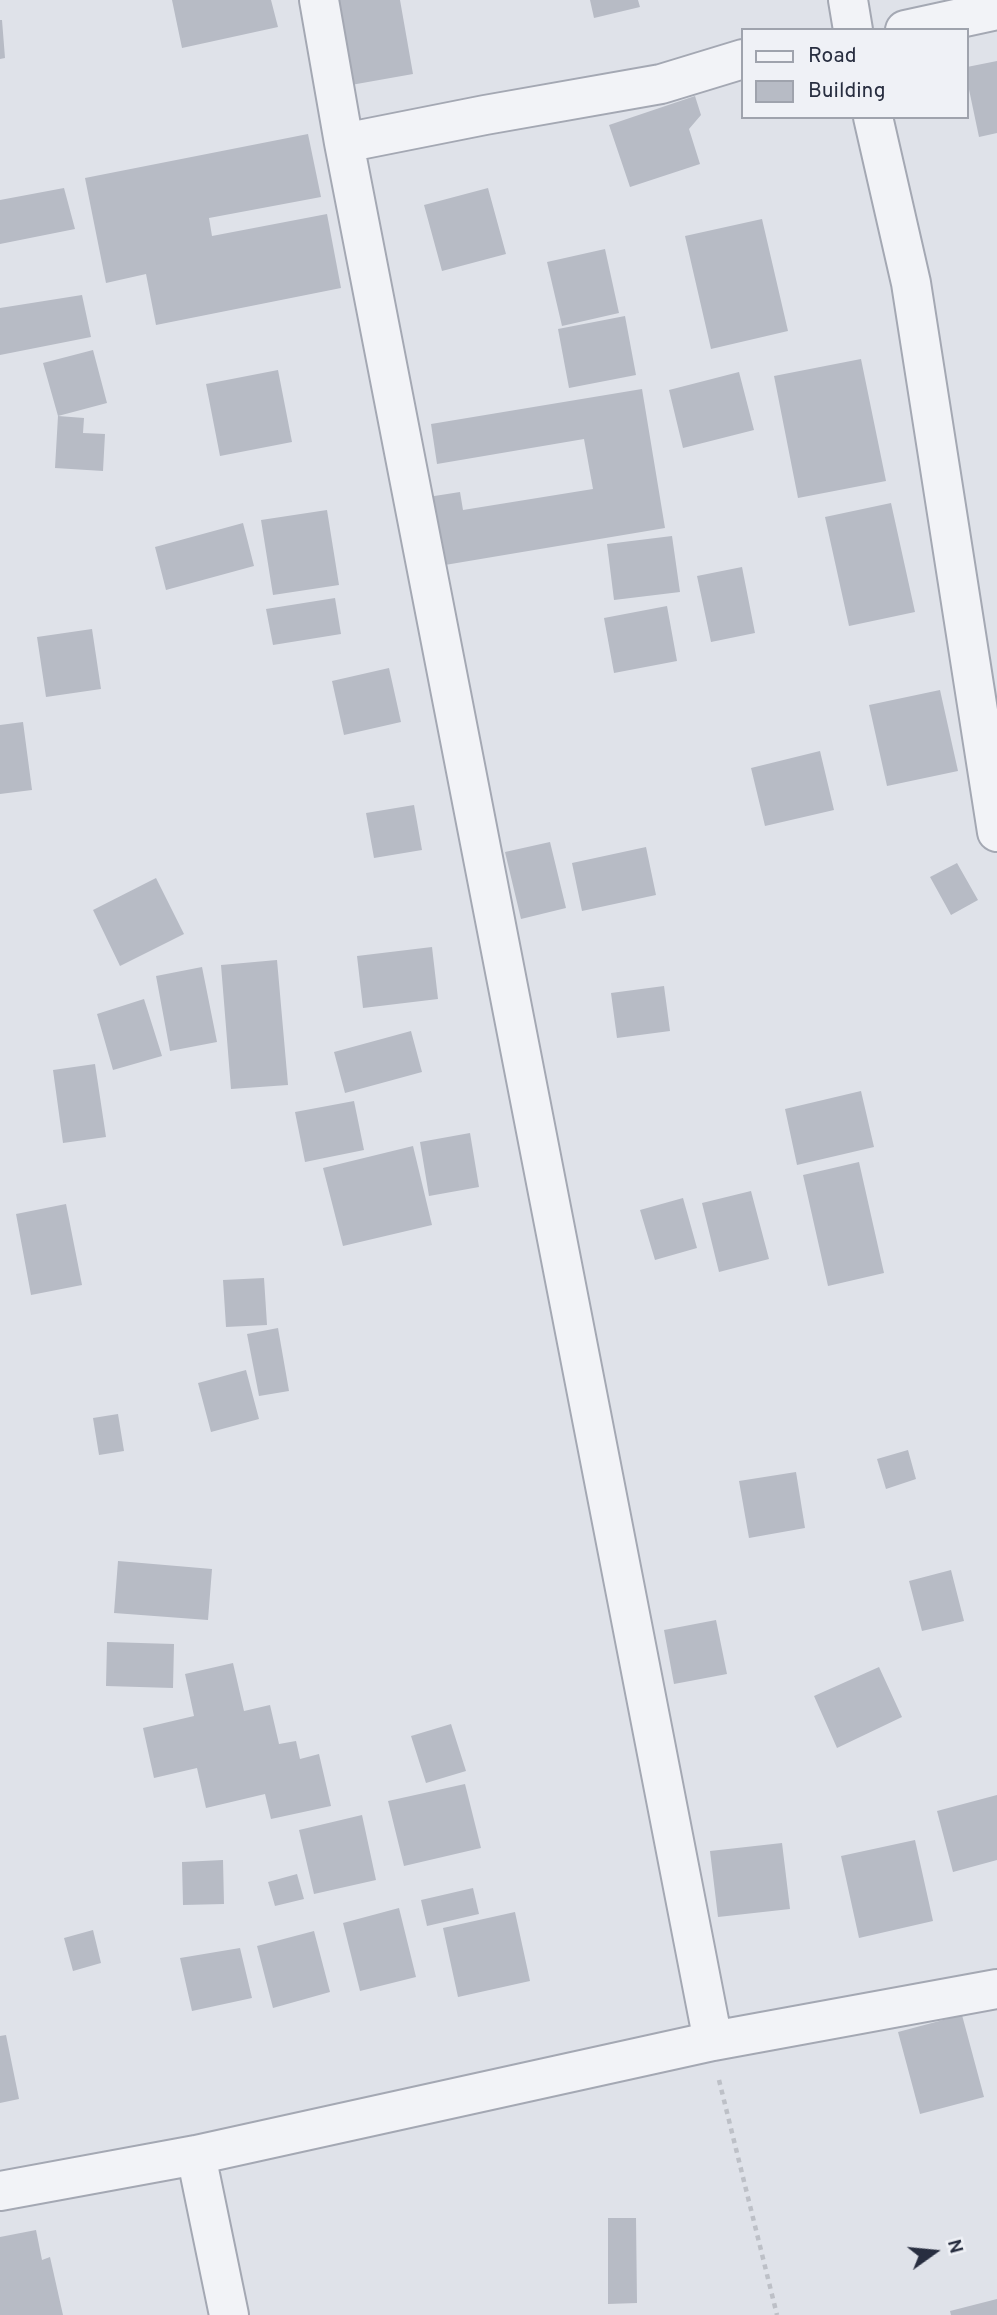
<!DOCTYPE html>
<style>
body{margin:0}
#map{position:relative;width:997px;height:2315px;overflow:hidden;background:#dfe2e9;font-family:Overpass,sans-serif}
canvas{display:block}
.legend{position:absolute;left:741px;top:28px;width:228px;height:91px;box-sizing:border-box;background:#eff1f6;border:2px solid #9fa3ad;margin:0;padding:9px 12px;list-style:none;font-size:21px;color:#282e40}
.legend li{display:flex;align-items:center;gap:14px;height:35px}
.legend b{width:35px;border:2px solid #9fa3ad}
.north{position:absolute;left:899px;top:2217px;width:70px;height:70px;-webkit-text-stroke:5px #eff1f6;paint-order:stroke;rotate:75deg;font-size:19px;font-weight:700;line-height:28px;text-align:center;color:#282e40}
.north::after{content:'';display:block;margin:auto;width:24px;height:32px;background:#282e40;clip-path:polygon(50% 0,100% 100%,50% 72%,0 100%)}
</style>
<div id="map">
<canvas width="997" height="2315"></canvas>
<ul class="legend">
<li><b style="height:9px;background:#f2f3f7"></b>Road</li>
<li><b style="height:19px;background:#b7bbc5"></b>Building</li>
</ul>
<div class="north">N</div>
</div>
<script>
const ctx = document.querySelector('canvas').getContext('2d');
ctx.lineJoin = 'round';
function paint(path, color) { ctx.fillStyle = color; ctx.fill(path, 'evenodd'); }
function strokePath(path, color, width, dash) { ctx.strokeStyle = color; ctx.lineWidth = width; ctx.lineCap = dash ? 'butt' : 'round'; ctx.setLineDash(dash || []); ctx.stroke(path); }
paint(new Path2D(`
 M172,0H271L278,27L182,48Z
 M336,0H400L413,74L351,85Z
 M590,0H638L640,7L594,18Z
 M0,20H2L5,58L0,59Z
 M997,61V133L979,137L967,80V67Z
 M695,96L701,115L689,129L700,164L630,187L609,125Z
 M308,134L321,197L209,218L212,236L327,214L341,288L156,325L146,274L106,283L85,178Z
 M64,188L75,229L0,244V200Z
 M488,188L506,254L442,271L424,205Z
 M762,219L788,331L711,349L685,236Z
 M605,249L619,313L562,326L547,262Z
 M82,295L91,337L0,355V308Z
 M625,316L636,375L569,388L558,329Z
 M93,350L107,403L58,416L84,418L83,433L105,434L103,471L55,468L58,416L43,363Z
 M861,359L886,481L798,498L774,376Z
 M278,370L292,442L220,456L206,384Z
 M739,372L754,430L683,448L669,390Z
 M642,389L665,528L439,566L428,497L460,492L463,510L593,489L584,439L437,464L431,424Z
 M891,503L915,612L849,626L825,517Z
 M327,510L339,585L273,595L261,520Z
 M243,523L254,566L166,590L155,547Z
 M672,536L680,592L614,600L607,544Z
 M742,567L755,633L711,642L697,576Z
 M335,598L341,634L273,645L266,609Z
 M667,606L677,661L614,673L604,618Z
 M92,629L101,689L46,697L37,637Z
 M389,668L401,722L344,735L332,681Z
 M940,690L958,771L887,786L869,705Z
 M23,722L32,790L0,794V725Z
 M820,751L834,810L765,826L751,768Z
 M414,805L422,850L374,858L366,813Z
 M550,842L566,908L521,919L505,852Z
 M646,847L656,895L582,911L572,863Z
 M957,863L978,900L951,915L930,877Z
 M156,878L184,934L120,966L93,910Z
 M432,947L438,999L363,1008L357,956Z
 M277,960L288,1085L231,1089L221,965Z
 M202,967L217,1042L170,1051L156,976Z
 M664,986L670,1031L617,1038L611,993Z
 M144,999L162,1056L113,1070L97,1014Z
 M411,1031L422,1072L345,1093L334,1052Z
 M95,1064L106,1137L63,1143L53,1070Z
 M861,1091L874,1147L797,1165L785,1109Z
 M354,1101L364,1150L305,1162L295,1112Z
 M470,1133L479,1187L429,1196L420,1142Z
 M413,1146L432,1225L343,1246L323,1168Z
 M859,1162L884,1273L828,1286L803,1175Z
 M751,1191L769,1259L719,1272L702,1203Z
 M683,1198L697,1248L655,1260L640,1210Z
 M66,1204L82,1285L31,1295L16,1214Z
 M264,1278L267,1325L226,1327L223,1280Z
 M278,1328L289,1391L259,1396L247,1334Z
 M246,1370L259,1419L211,1432L198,1383Z
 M118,1414L124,1451L99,1455L93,1418Z
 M908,1450L916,1479L886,1489L877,1459Z
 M796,1472L805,1528L749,1538L739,1481Z
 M118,1561L212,1569L208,1620L114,1613Z
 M951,1570L964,1621L922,1631L909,1581Z
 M716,1620L727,1674L674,1684L664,1630Z
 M107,1642L174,1644L173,1688L106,1686Z
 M233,1663L244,1711L270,1705L279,1744L296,1741L300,1759L319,1754L331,1806L271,1819L265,1794L206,1808L197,1768L154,1778L143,1728L194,1716L185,1674Z
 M879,1667L902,1717L837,1748L814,1696Z
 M451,1724L466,1771L426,1783L411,1736Z
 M465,1784L481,1848L404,1866L388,1801Z
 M997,1795V1860L953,1872L937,1811Z
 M362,1815L376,1880L314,1894L299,1830Z
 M915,1840L933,1921L859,1938L841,1856Z
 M782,1843L790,1909L718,1917L710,1851Z
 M223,1860L224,1904L183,1905L182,1862Z
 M297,1874L304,1899L275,1906L268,1882Z
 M473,1888L479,1914L427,1926L421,1900Z
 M399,1908L416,1977L360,1991L343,1923Z
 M515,1912L530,1981L458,1997L443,1928Z
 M93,1930L101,1963L73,1971L64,1938Z
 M314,1931L330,1992L273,2008L257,1946Z
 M240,1948L252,1998L192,2011L180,1958Z
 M962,2015L984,2097L920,2114L898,2032Z
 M6,2035L19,2099L0,2103V2036Z
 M608,2218H636L637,2303L608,2304Z
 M36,2230L42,2260L50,2257L63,2315H0V2237Z
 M997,2299V2315H951L950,2311Z`), '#b7bbc5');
const minor = new Path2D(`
 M319,0L344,143L713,2041
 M848,0L853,30
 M905,30L997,10
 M873,117L911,283L997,832
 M344,143L485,115L661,84L743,59
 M196,2155L229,2315
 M0,2191L196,2155L713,2041L997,1989`);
strokePath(minor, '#a4a8b3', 42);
strokePath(new Path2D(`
 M719,2080L777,2315`), '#bdc0c7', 4.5, [5, 5]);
strokePath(minor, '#f2f3f7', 38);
</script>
